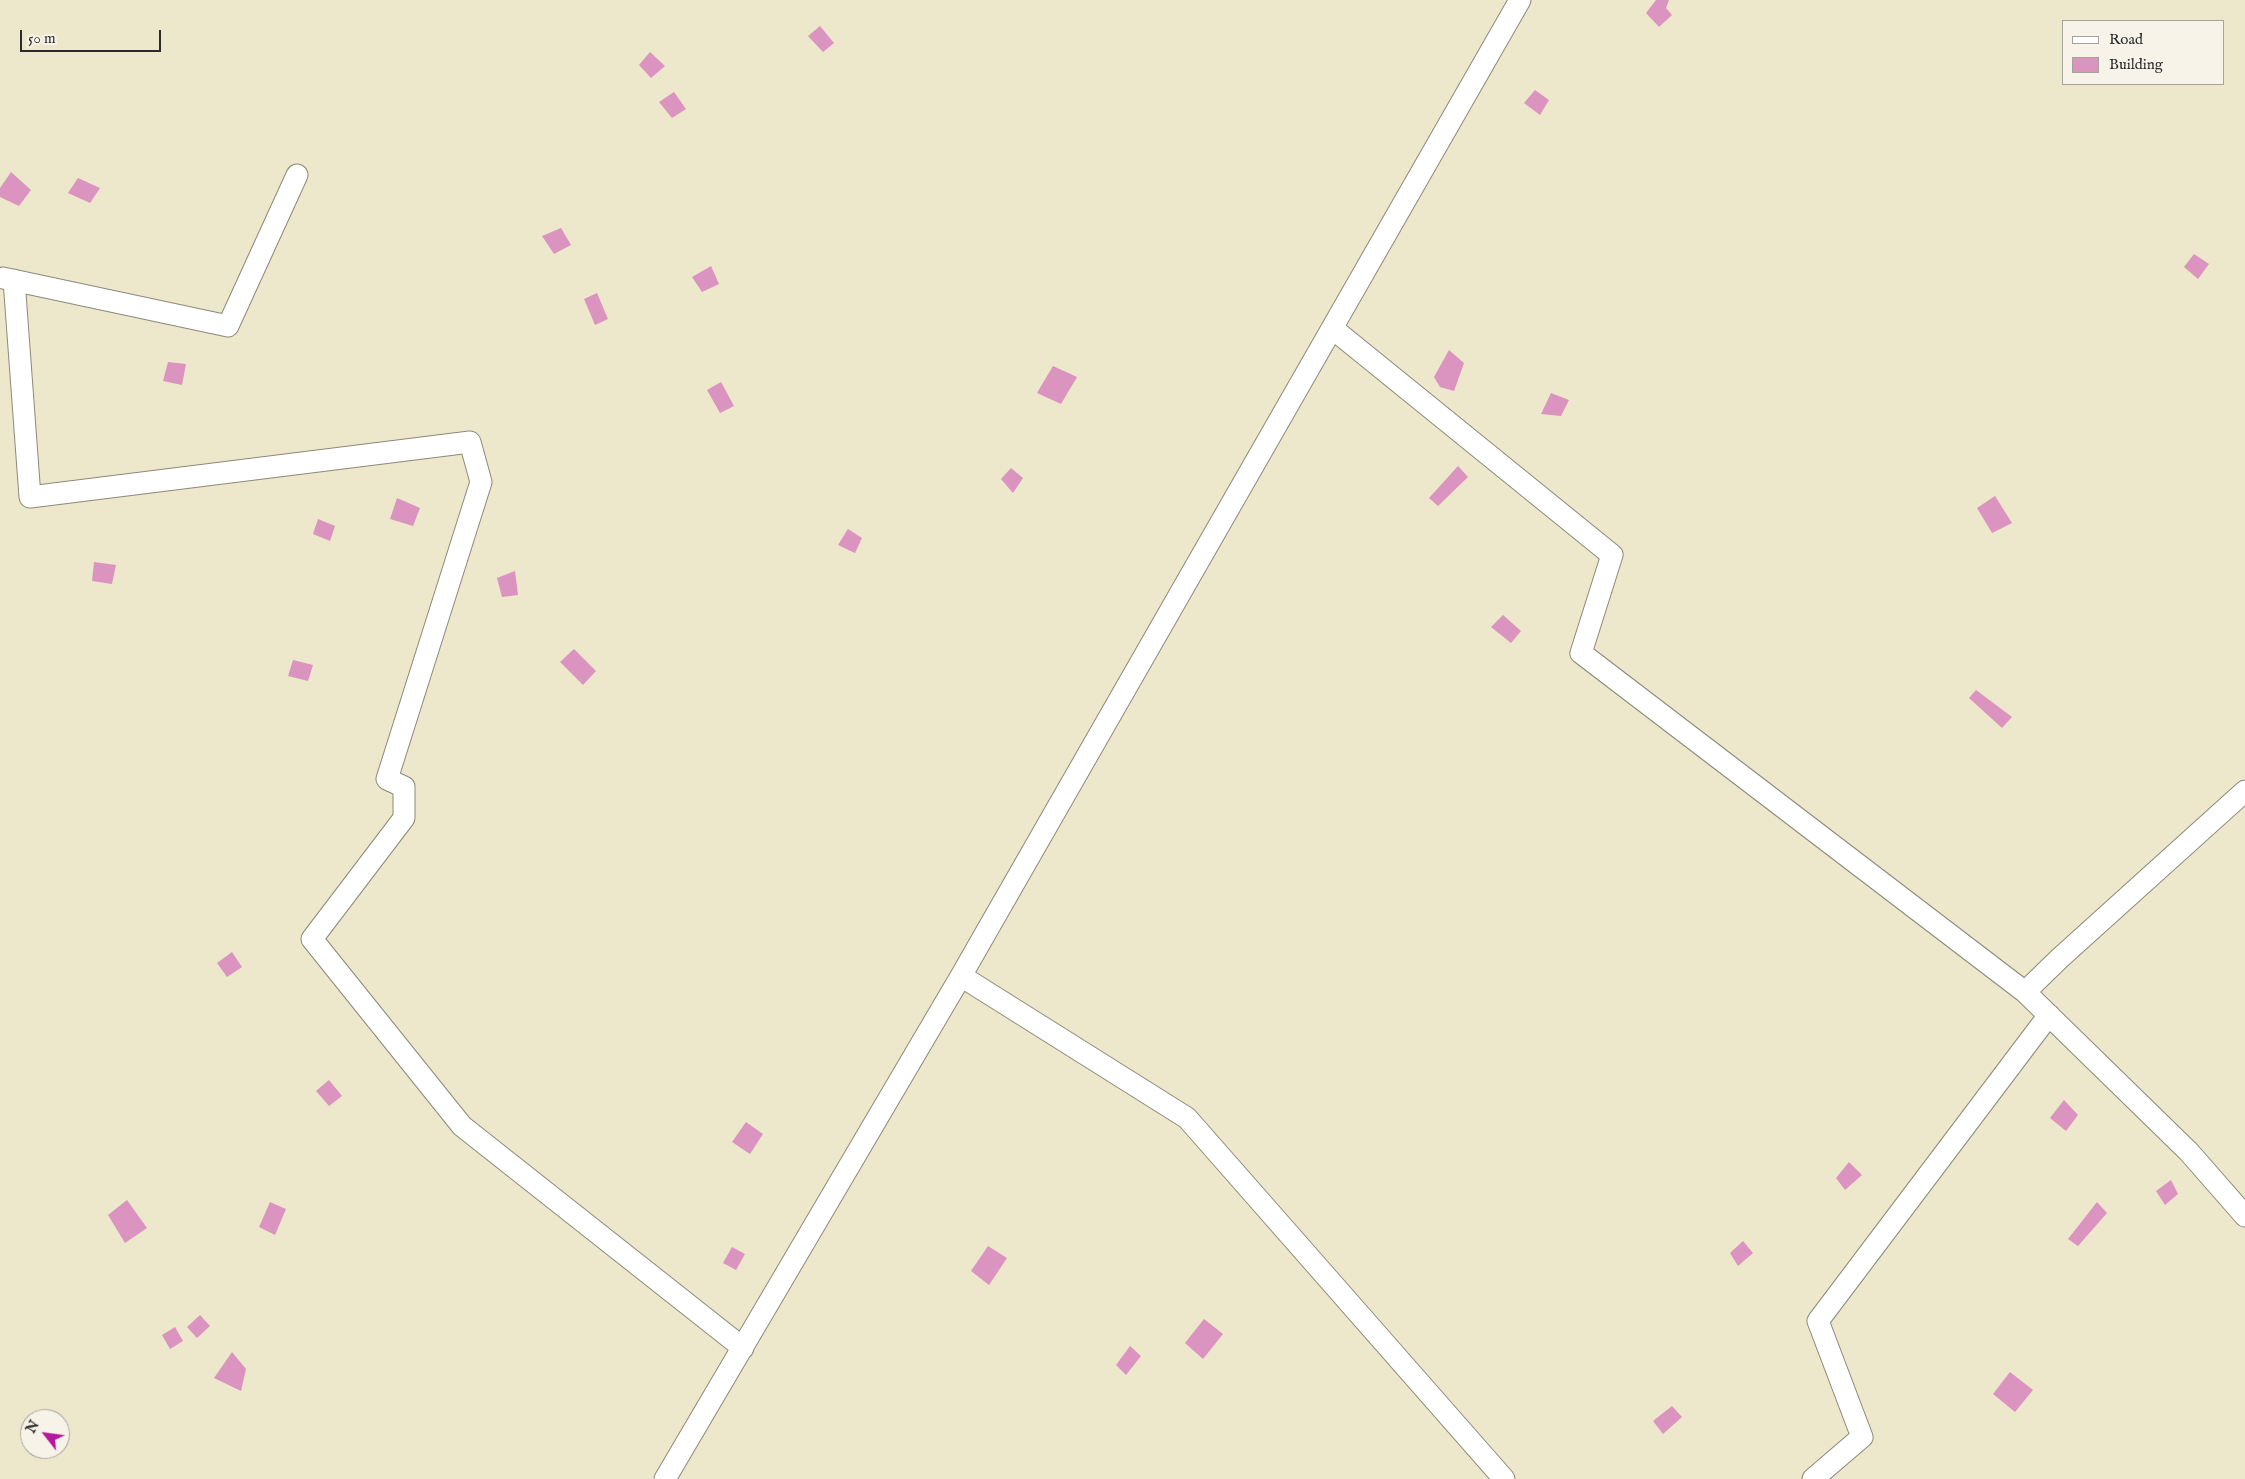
<!DOCTYPE html>
<style>
body{margin:0}
#map{position:relative;width:2245px;height:1479px;overflow:hidden;background:#ede7cb;font-family:"IM FELL English",serif}
canvas{display:block}
.legend{position:absolute;left:2062px;top:20px;width:162px;height:65px;box-sizing:border-box;background:#f7f3e8;border:1px solid #a5a39c;margin:0;padding:6px 9px;list-style:none;font-size:15px;color:#2b2b2b}
.legend li{display:flex;align-items:center;gap:10px;height:25px}
.legend b{width:25px;border:1px solid #a5a39c}
.north{position:absolute;left:20px;top:1409px;width:50px;height:50px;box-sizing:border-box;background:#f7f3e8;border:1px solid #a5a39c;border-radius:50%;rotate:300deg;font-size:14px;font-weight:700;line-height:20px;text-align:center;color:#2b2b2b}
.north::after{content:'';display:block;margin:auto;width:18px;height:22px;background:#b5179e;clip-path:polygon(50% 0,100% 100%,50% 72%,0 100%)}
.scale{position:absolute;left:20px;top:30px;width:141px;height:22px;box-sizing:border-box;border:2px solid #2b2b2b;border-top:0;padding-left:6px;font-size:15px;line-height:18px;white-space:nowrap;color:#2b2b2b;-webkit-text-stroke:4px #f7f3e8;paint-order:stroke}
</style>
<div id="map">
<canvas width="2245" height="1479"></canvas>
<ul class="legend">
<li><b style="height:6px;background:#fff"></b>Road</li>
<li><b style="height:14px;background:#db93c0"></b>Building</li>
</ul>
<div class="north">N</div>
<div class="scale">50 m</div>
</div>
<script>
const ctx = document.querySelector('canvas').getContext('2d');
ctx.lineJoin = 'round';
function paint(path, color) { ctx.fillStyle = color; ctx.fill(path, 'evenodd'); }
function strokePath(path, color, width, dash) { ctx.strokeStyle = color; ctx.lineWidth = width; ctx.lineCap = dash ? 'butt' : 'round'; ctx.setLineDash(dash || []); ctx.stroke(path); }
paint(new Path2D(`
 M1656,0H1669L1666,8L1672,15L1659,27L1646,13Z
 M820,26L834,43L823,52L808,36Z
 M650,52L665,66L651,78L639,65Z
 M1535,90L1549,100L1540,115L1524,103Z
 M674,92L686,109L672,118L659,102Z
 M11,172L31,190L19,206L0,197V188Z
 M78,178L100,188L90,203L68,193Z
 M561,228L571,245L554,254L542,236Z
 M2194,254L2209,264L2198,279L2184,267Z
 M711,266L719,284L702,292L692,277Z
 M597,293L608,319L595,325L584,299Z
 M1449,350L1464,363L1454,391L1440,387L1434,377Z
 M168,362L186,364L182,385L163,381Z
 M1053,366L1077,377L1061,404L1037,393Z
 M721,382L734,406L720,413L707,390Z
 M1551,393L1569,400L1561,416L1541,414Z
 M1458,466L1468,477L1438,506L1429,498Z
 M1011,468L1023,478L1013,493L1001,479Z
 M1995,496L2012,523L1992,533L1977,508Z
 M397,498L420,508L413,526L390,519Z
 M318,519L335,526L330,541L313,534Z
 M848,529L862,538L855,553L838,545Z
 M94,562L116,565L112,584L92,581Z
 M515,571L518,595L502,597L497,578Z
 M1503,615L1521,631L1511,643L1491,627Z
 M574,649L596,671L583,685L560,662Z
 M293,660L313,665L308,681L288,676Z
 M1976,690L2012,717L2002,728L1969,698Z
 M232,952L242,967L227,977L217,963Z
 M329,1080L342,1096L329,1106L316,1091Z
 M2064,1100L2078,1115L2066,1131L2050,1118Z
 M746,1122L763,1134L750,1154L732,1142Z
 M1849,1162L1862,1175L1845,1190L1836,1178Z
 M2171,1180L2178,1194L2165,1205L2156,1191Z
 M127,1200L147,1228L125,1243L108,1215Z
 M270,1202L286,1209L275,1235L259,1227Z
 M2097,1202L2107,1213L2078,1246L2068,1239Z
 M1743,1241L1753,1253L1738,1266L1730,1253Z
 M988,1246L1007,1258L989,1285L971,1271Z
 M732,1247L745,1254L736,1270L723,1263Z
 M200,1315L210,1326L197,1338L187,1327Z
 M1204,1319L1223,1334L1203,1359L1185,1343Z
 M175,1327L183,1341L170,1349L162,1335Z
 M1130,1346L1141,1356L1126,1375L1116,1365Z
 M232,1352L246,1369L241,1391L214,1378Z
 M2010,1372L2033,1390L2015,1412L1993,1394Z
 M1672,1406L1682,1417L1663,1434L1653,1421Z`), '#db93c0');
const street = new Path2D(`
 M3,278L228,326L297,175
 M14,280L30,497L470,442L481,482L387,779L404,787V818L312,939L462,1126L743,1348
 M1332,328L1612,555L1581,653L2025,992
 M2245,791L2060,958L2025,992L2189,1152L2245,1216
 M961,976L1187,1118L1504,1479
 M665,1479L961,976L1520,0
 M1813,1479L1862,1437L1818,1321L2049,1015`);
strokePath(street, '#8c897b', 23);
strokePath(street, '#fff', 21);
</script>
